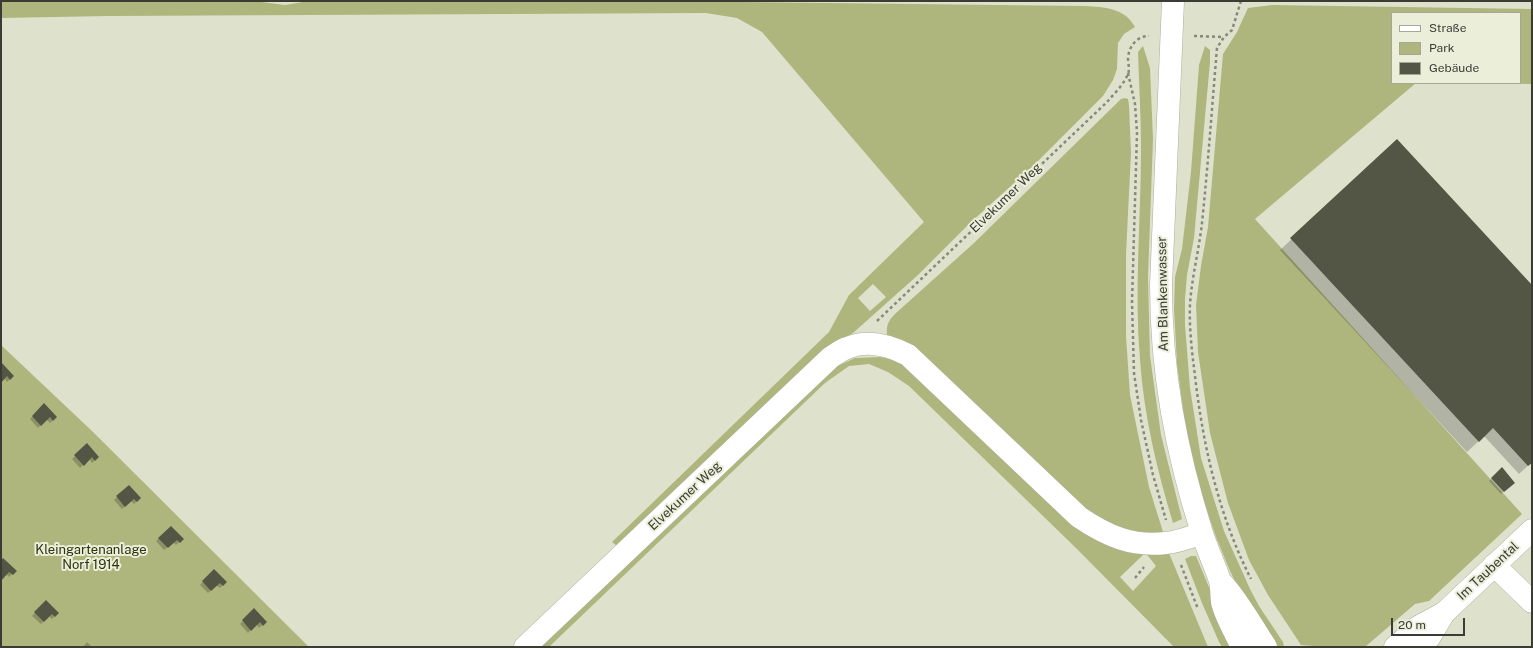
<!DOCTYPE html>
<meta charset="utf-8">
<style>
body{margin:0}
#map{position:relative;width:1533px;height:648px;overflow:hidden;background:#dee2cd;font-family:"Public Sans",sans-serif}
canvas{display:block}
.frame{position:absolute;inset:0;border:2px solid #3b3c34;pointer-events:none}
.legend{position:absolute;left:1391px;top:12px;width:130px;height:72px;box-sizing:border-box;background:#ebefda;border:1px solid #a5a798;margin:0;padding:5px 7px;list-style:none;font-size:12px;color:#3b3c34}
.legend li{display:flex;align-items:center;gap:8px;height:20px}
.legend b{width:20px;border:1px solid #a5a798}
.scale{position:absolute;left:1391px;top:618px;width:74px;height:18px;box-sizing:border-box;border:2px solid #3b3c34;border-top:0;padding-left:5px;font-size:12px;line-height:14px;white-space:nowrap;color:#3b3c34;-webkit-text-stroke:3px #ebefda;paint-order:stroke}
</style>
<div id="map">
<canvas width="1533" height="648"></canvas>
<div class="frame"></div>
<ul class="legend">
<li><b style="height:5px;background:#fff"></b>Straße</li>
<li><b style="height:11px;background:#aeb67d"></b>Park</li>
<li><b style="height:11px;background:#535644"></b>Gebäude</li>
</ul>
<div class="scale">20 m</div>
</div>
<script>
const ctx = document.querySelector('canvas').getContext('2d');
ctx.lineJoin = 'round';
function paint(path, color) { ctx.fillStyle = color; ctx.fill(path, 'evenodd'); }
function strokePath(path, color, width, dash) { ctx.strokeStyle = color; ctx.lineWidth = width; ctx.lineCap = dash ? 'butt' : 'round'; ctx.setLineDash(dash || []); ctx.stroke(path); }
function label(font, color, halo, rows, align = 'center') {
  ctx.font = font + ' "Public Sans",sans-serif'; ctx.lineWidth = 4; ctx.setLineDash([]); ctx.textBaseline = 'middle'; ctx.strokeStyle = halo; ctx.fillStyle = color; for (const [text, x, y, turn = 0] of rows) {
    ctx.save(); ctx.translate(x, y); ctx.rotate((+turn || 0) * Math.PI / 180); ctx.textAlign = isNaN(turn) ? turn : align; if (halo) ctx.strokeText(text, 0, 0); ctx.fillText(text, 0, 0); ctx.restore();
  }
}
paint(new Path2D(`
 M1,1H254L285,5L309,1H654L1085,6C1104,7 1125,8 1135,27L1124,34L1118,43L1117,69L1113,80L1103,96L1033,166L971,222L918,275L853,333L834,344L617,546L612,542L829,332L849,295L924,222L762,32L737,18L706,13L109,16L1,18ZM873,284L886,297L870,311L858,298Z
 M1272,5L1532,9V84L1420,83H1520V13H1392V83H1416L1255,219L1522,514L1429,601L1415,604L1365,647H1328L1301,645L1268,595L1249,560L1228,503L1210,433L1198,352L1196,305L1201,266L1208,227L1223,54L1237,32L1248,8Z
 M1143,46L1150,68L1153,139L1148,278L1150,356L1161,435L1182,519L1173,523C1157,470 1144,416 1140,360C1134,290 1141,219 1141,149C1141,117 1139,85 1138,52Z
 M1205,46L1210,50V62L1194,238L1187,275L1185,299V325L1190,388L1201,458L1224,531L1250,589L1259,606L1283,642L1284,647H1276L1251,613L1230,571L1216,537L1197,482L1186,432L1177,364L1174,309L1175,277L1182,249L1191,172L1199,65Z
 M1125,98L1128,99L1129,105L1131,153L1126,254V336L1130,395L1149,487L1164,535L1148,536L1102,524L914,350L887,335C886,324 889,320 896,313L974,243L1121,99Z
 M1,345L92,431L309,647H1Z
 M880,357L900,361L1143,555L1120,577L1133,591L1156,566L1145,552L1169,553L1208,647H1174L1077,549L909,386L888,372L869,364L849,366L825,383L549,647H538L835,367L855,358Z
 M1191,556H1196L1234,647H1222L1219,642L1202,603L1185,559Z`), '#aeb67d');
paint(new Path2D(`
 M1397,141L1532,286V462L1519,474L1484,436L1467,452L1280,250Z
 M1,365L13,376L7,382L4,378L1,381Z
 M44,405L56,417L50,423L46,419L38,428L30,419Z
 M87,445L98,457L92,463L89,459L80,468L72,459Z
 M1501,469L1513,482L1501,494L1489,481Z
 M129,486L140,498L134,504L131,501L122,509L114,500Z
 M171,527L182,539L176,545L173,542L164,550L156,541Z
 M1,562L15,571L9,577L6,574L1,580Z
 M214,570L226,582L220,588L216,585L208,593L200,585Z
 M46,601L58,613L52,619L49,616L41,624L32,616Z
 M254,609L265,622L259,628L256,624L248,633L240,624Z
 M87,642L92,647H83Z`), '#0003');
paint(new Path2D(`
 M1397,139L1532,285V463L1528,466L1493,428L1479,442L1290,238Z
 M1,362L14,376L10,380L7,376L1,383Z
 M44,403L57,417L53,421L50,417L41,426L32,416Z
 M87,443L99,457L95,461L92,457L84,466L74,455Z
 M1502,467L1515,483L1504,492L1491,478Z
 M129,485L141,498L137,502L134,499L125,507L116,496Z
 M171,526L184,539L180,543L177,540L168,548L158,538Z
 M3,558L17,571L13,575L9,572L1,581V561Z
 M214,569L227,582L223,586L220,583L211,591L202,581Z
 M46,600L59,613L55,617L52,614L44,622L34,612Z
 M254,608L267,622L263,626L260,622L251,631L242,620Z`), '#535644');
const minor = new Path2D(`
 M1173,1L1161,285C1161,372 1176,451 1202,533C1207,549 1214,563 1219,578C1222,586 1221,595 1222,602C1225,616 1236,634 1242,647
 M1494,565L1532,602
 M1223,584C1240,603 1252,626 1266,647
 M525,647L830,358C836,354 841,350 847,348C868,339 889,345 908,355L1079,517C1107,536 1132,547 1166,543C1178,542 1191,537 1202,533
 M1395,647L1418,627L1444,613
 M1421,647L1429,638L1444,613L1532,530`);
strokePath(minor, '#abae9a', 23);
strokePath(new Path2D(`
 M1241,1L1232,30L1224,37L1217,48C1212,107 1208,165 1202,223C1199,250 1192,276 1190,304C1189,328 1192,352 1195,376C1203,446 1219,516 1251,579
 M1194,36L1224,37
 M1128,73L1135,104L1137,133L1132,302L1134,373L1141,420L1153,475L1166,520
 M877,321L1107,102C1114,94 1124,84 1128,74C1130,69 1128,63 1128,58C1129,46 1137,36 1149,36
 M1181,565L1198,609
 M1135,578L1144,567`), '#86887a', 2.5, [3, 3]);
strokePath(minor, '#fff', 22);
label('13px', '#3b3c34', '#ebefda', [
 ["Elvekumer Weg",1006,198,-44],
 ["Am Blankenwasser",1163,294,-91],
 ["Elvekumer Weg",685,496,-43],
 ["Im Taubental",1488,571,-43]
]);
label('13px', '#2d310e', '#ebefda', [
 ["Kleingartenanlage",91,550],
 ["Norf 1914",91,565]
]);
</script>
